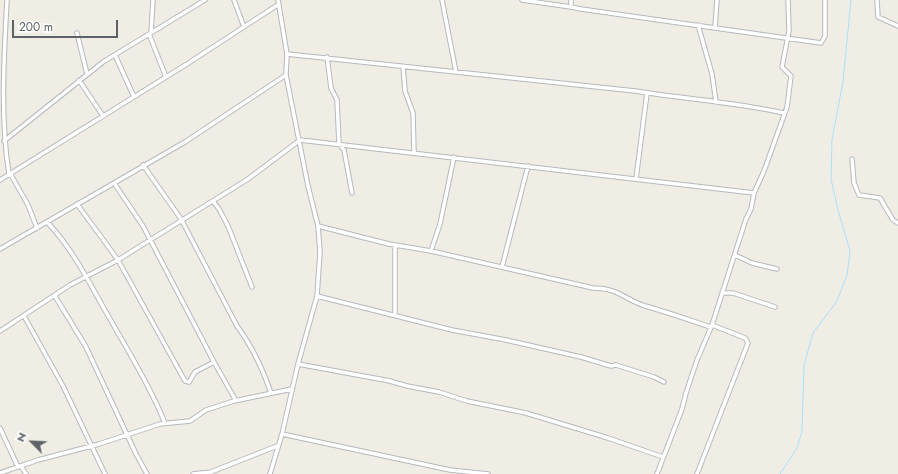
<!DOCTYPE html>
<style>
body{margin:0}
#map{position:relative;width:898px;height:474px;overflow:hidden;background:#f0ede5;font-family:Jost,sans-serif}
canvas{display:block}
.north{position:absolute;left:12px;top:422px;width:40px;height:40px;-webkit-text-stroke:3px #fff;paint-order:stroke;rotate:294deg;font-size:11px;font-weight:700;line-height:16px;text-align:center;color:#5d6267}
.north::after{content:'';display:block;margin:auto;width:14px;height:18px;background:#5d6267;clip-path:polygon(50% 0,100% 100%,50% 72%,0 100%)}
.scale{position:absolute;left:12px;top:20px;width:106px;height:18px;box-sizing:border-box;border:2px solid #5d6267;border-top:0;padding-left:5px;font-size:12px;line-height:14px;white-space:nowrap;color:#5d6267;-webkit-text-stroke:3px #fff;paint-order:stroke}
</style>
<div id="map">
<canvas width="898" height="474"></canvas>
<div class="north">N</div>
<div class="scale">200 m</div>
</div>
<script>
const ctx = document.querySelector('canvas').getContext('2d');
ctx.lineJoin = 'round';
function strokePath(path, color, width, dash) { ctx.strokeStyle = color; ctx.lineWidth = width; ctx.lineCap = dash ? 'butt' : 'round'; ctx.setLineDash(dash || []); ctx.stroke(path); }
strokePath(new Path2D(`
 M780,474L797,448L802,431L804,365L813,333L837,301L847,275L850,251L838,210L831,179L832,140L843,81L851,0`), '#a7e1ff', 1);
const minor = new Path2D(`
 M7,0C4,57 0,118 9,174
 M234,0L244,27
 M442,0L456,72
 M522,0L571,7
 M571,0V7L581,9L821,43L825,36V0
 M877,0L878,17L898,26
 M698,25L712,74L716,102
 M715,27L717,0
 M77,33L87,74
 M151,33L153,0
 M149,34L166,77
 M287,54L635,91C685,99 735,102 784,113
 M115,55L134,97
 M327,57L331,88L337,100L339,144L344,150L352,193
 M403,66L405,91L413,113L414,153
 M79,80L103,116
 M4,141L103,62L205,0
 M852,159L854,183L859,195L880,198L893,220L898,223
 M143,165L181,219L237,326C252,346 263,370 271,393
 M10,173L28,205L37,228
 M636,179L647,93
 M0,180L187,64L279,4
 M114,183L143,226L214,362
 M213,201L219,209L228,226L252,287
 M77,204L118,260L185,381L189,382L195,372L214,362L235,399L234,401
 M47,222C70,246 86,276 102,305C124,344 148,382 165,423
 M318,226L389,244L431,251L593,288C618,288 624,299 645,306C667,312 689,320 711,327
 M0,249L185,142L286,75
 M431,251L440,224L454,157
 M735,255L752,263L777,269
 M502,267L528,166
 M722,293H733L775,307
 M55,296L86,347L136,454L147,474
 M317,296L452,330L506,340L581,357L611,366L616,365L654,377L664,382
 M395,315V245
 M24,316L63,386L105,474
 M0,331L70,285L118,260L248,179L300,140L754,193
 M298,364L390,381L407,386L439,392L467,401L526,413L608,438L663,457
 M0,428L18,467
 M282,434L450,470L488,474
 M21,466L26,474
 M0,473L38,460L99,444L160,424L190,421L206,410L234,401L292,389
 M193,474L211,472L277,446
 M270,474L282,434L298,364L317,296L320,252L318,226L308,186L286,75L287,54L278,0
 M657,474L682,409L686,393L697,360L712,325L746,219L751,209L754,193L764,171L787,107L791,76L782,67L789,31L788,0
 M697,474L748,343L745,338L712,325`);
strokePath(minor, '#b6b9bd', 5.5);
strokePath(minor, '#fff', 3.5);
</script>
